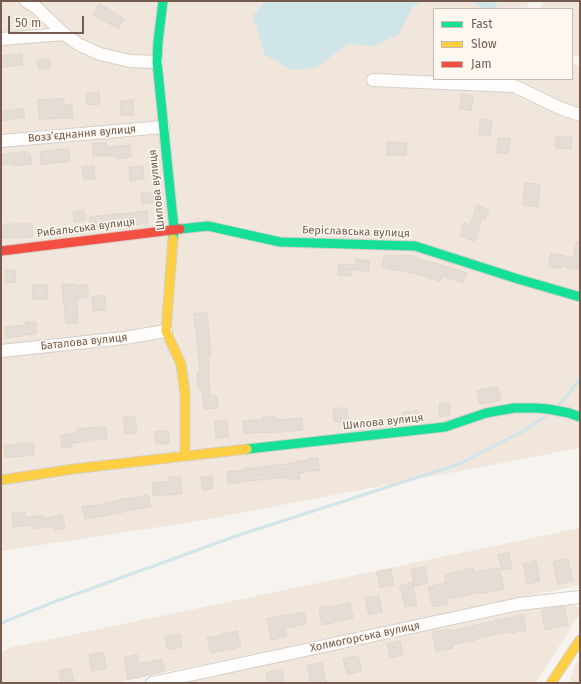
<!DOCTYPE html>
<meta charset="utf-8">
<style>
body{margin:0}
#map{position:relative;width:581px;height:684px;overflow:hidden;background:#f7f3ee;font-family:"Fira Sans",sans-serif}
canvas{display:block}
.frame{position:absolute;inset:0;border:2px solid #755c4e;pointer-events:none}
.legend{position:absolute;left:433px;top:8px;width:140px;height:72px;box-sizing:border-box;background:#fef8f0;border:1px solid #c7baaf;margin:0;padding:5px 7px;list-style:none;font-size:12px;color:#755c4e}
.legend li{display:flex;align-items:center;gap:8px;height:20px}
.legend b{width:20px;border:1px solid #c7baaf}
.scale{position:absolute;left:8px;top:16px;width:76px;height:18px;box-sizing:border-box;border:2px solid #755c4e;border-top:0;padding-left:5px;font-size:12px;line-height:14px;white-space:nowrap;color:#755c4e;-webkit-text-stroke:3px #fef8f0;paint-order:stroke}
</style>
<div id="map">
<canvas width="581" height="684"></canvas>
<div class="frame"></div>
<ul class="legend">
<li><b style="height:5px;background:#16e098"></b>Fast</li>
<li><b style="height:5px;background:#ffcf43"></b>Slow</li>
<li><b style="height:5px;background:#f24e42"></b>Jam</li>
</ul>
<div class="scale">50 m</div>
</div>
<script>
const ctx = document.querySelector('canvas').getContext('2d');
ctx.lineJoin = 'round';
function paint(path, color) { ctx.fillStyle = color; ctx.fill(path, 'evenodd'); }
function strokePath(path, color, width, dash) { ctx.strokeStyle = color; ctx.lineWidth = width; ctx.lineCap = dash ? 'butt' : 'round'; ctx.setLineDash(dash || []); ctx.stroke(path); }
function label(font, color, halo, rows, align = 'center') {
  ctx.font = font + ' "Fira Sans",sans-serif'; ctx.lineWidth = 3; ctx.setLineDash([]); ctx.textBaseline = 'middle'; ctx.strokeStyle = halo; ctx.fillStyle = color; for (const [text, x, y, turn = 0] of rows) {
    ctx.save(); ctx.translate(x, y); ctx.rotate((+turn || 0) * Math.PI / 180); ctx.textAlign = isNaN(turn) ? turn : align; if (halo) ctx.strokeText(text, 0, 0); ctx.fillText(text, 0, 0); ctx.restore();
  }
}
paint(new Path2D(`
 M1,1H528L527,9H434V79H572V64L580,66V448L192,522L1,551Z
 M542,1H580V57L572,55V9H542Z
 M580,528V585L114,683H1V653L9,648Z
 M569,603L580,608V613L536,683H174L529,609Z
 M580,658V683H569L575,666Z`), '#f0e6dc');
paint(new Path2D(`
 M265,1H423L413,7L398,35L373,46L348,44L315,68L292,70L265,55L253,16Z
 M473,1H494L497,5L496,9H483Z`), '#d0e5e7');
strokePath(new Path2D(`
 M559,405L580,379
 M1,623L54,602L239,535L459,464L520,433L546,416`), '#d0e5e7', 3);
const building = new Path2D(`
 M100,4L124,19L118,29L93,14Z
 M22,54L23,65L1,67V56Z
 M49,59L50,68L39,70L37,61Z
 M99,92L100,104L87,105L86,94Z
 M462,94L473,96L471,111L460,109Z
 M64,99V105L72,104L73,118L39,119L38,100Z
 M133,100L134,115L121,116L120,101Z
 M23,108L25,117L1,121V112Z
 M481,119L492,121L490,136L479,134Z
 M556,137H572L571,149L556,148Z
 M499,138L510,139L508,154L497,153Z
 M388,142L407,143L406,156L387,155Z
 M93,143H107V147L130,145L131,157L117,159V156H93Z
 M68,149L70,161L41,165L40,152Z
 M25,152V154L30,153L32,164L12,166V164L1,165V155Z
 M94,166L95,179L84,180L82,167Z
 M143,166L144,179L130,181L129,168Z
 M525,183L540,184L538,207L523,205Z
 M153,193L154,202L142,204L141,194Z
 M477,205L489,210L485,220L482,219L475,241L460,236L464,223L470,225Z
 M84,210L86,220L74,222L73,212Z
 M147,211L148,223L134,225V224L91,230L89,217L122,213V214Z
 M12,224H32L33,237L1,238V225Z
 M577,242L580,243V270L562,266L561,269L548,266L551,253L573,258Z
 M385,255L412,256L419,258L418,259L435,263L467,273L463,283L442,276L441,281L426,278V276L397,270V271L382,267Z
 M357,259L370,261L368,272L355,270Z
 M339,264L356,265L351,276L338,275Z
 M5,270H15L16,282L6,283Z
 M75,284V285H88V297L77,298L78,323L66,324L62,285Z
 M47,285L48,299L33,300L32,286Z
 M105,296L106,310L93,311L92,297Z
 M207,313L211,357H208L210,396H217L218,408L204,409L202,388L198,389L197,372H200L196,327H195L194,314Z
 M26,322H36V334L23,335V336L6,338L5,327L26,325Z
 M498,387L501,400L480,404L477,391Z
 M449,403L450,415L440,417L439,404Z
 M347,408L348,421L334,422L333,409Z
 M417,411V420L404,422L403,412Z
 M275,416V420L302,418L303,430L264,433V432L244,434L243,421L263,419V417Z
 M124,417H135L137,433L125,434Z
 M227,421L228,437L216,438L215,422Z
 M106,427L107,439L89,440V441L72,443V447L62,448L61,435L78,433L77,429Z
 M168,431L169,444H156L155,432Z
 M33,443L34,455L5,458L4,446Z
 M318,458L320,470L299,473L300,479L288,480V477L239,482V483L228,484L227,472L244,470V469L286,464L308,460V459Z
 M212,476L213,488L203,490L201,477Z
 M180,477L182,494L170,495V494L153,496L152,483L169,481V478Z
 M148,495L151,507L141,509L140,508L101,517V516L85,519L82,507L92,505L93,506L127,498V499Z
 M25,513V518L43,515V519L62,515L65,528L55,530L54,526L35,529L34,525L13,527L12,514Z
 M509,553L512,568L502,570L498,555Z
 M568,559L573,581L558,584L553,562Z
 M536,561L540,581L527,584L523,564Z
 M425,567L428,583L414,586L411,570Z
 M473,568L474,572L499,568L504,589L481,594L480,592L447,599L448,604L433,607L428,587L446,583L445,575Z
 M391,569L394,585L380,588L377,572Z
 M412,583L417,605L405,607L400,586Z
 M379,596L382,612L369,615L365,598Z
 M350,603L353,618L322,625L319,608L331,605V607Z
 M564,606L568,625L545,630L541,611Z
 M304,612L306,624L285,628L287,636L271,640L267,619Z
 M523,615L526,630L511,633V631L480,638V639L452,645L453,648L436,652L432,632L449,629V631Z
 M237,631L241,647L211,653L207,638L224,635L223,634Z
 M180,634L182,647L168,650L165,637Z
 M400,641L403,655L390,658L387,644Z
 M103,652L107,668L92,671L89,655Z
 M137,655L139,664L162,659L165,671L128,680L124,658Z
 M358,656L362,671L347,674L343,659Z
 M322,663L326,683H311L307,666Z
 M71,669L74,683H61L59,671Z
 M282,670L285,683H268L266,673Z`);
paint(building, '#e4dcd5');
strokePath(building, '#e0d7d0', 1);
const street = new Path2D(`
 M26,1L37,8L64,34L80,45L100,54L130,61L157,62
 M1,39L64,34
 M373,80L514,86L560,108L580,115
 M1,141L163,127
 M1,351L124,338L166,331
 M152,683L519,604L580,597`);
const fast = new Path2D(`
 M163,1L158,42L157,62L174,229L173,239
 M180,229L208,226L280,242L415,246L518,279L580,297
 M247,449L445,427L486,413L514,408H537L548,409L569,413L580,417`);
const slow = new Path2D(`
 M173,239L166,331L181,364L185,394V456
 M1,480L73,469L247,449
 M551,683L580,640`);
const jam = new Path2D(`
 M1,251L180,229`);
strokePath(street, '#d5cfc9', 14);
strokePath(fast, '#d6cfc9', 11);
strokePath(slow, '#d6cfc9', 11);
strokePath(jam, '#d6cfc9', 11);
strokePath(street, '#fefdfc', 12);
strokePath(fast, '#16e098', 9);
strokePath(slow, '#ffcf43', 9);
strokePath(jam, '#f24e42', 9);
label('11px', '#755c4e', '#fef8f0', [
 ["Возз’єднання вулиця",82,134,-5],
 ["Шилова вулиця",157,190,-96],
 ["Рибальська вулиця",86,228,-7],
 ["Беріславська вулиця",356,232,2],
 ["Баталова вулиця",84,342,-6],
 ["Шилова вулиця",383,422,-6],
 ["Холмогорська вулиця",365,637,-12]
]);
</script>
